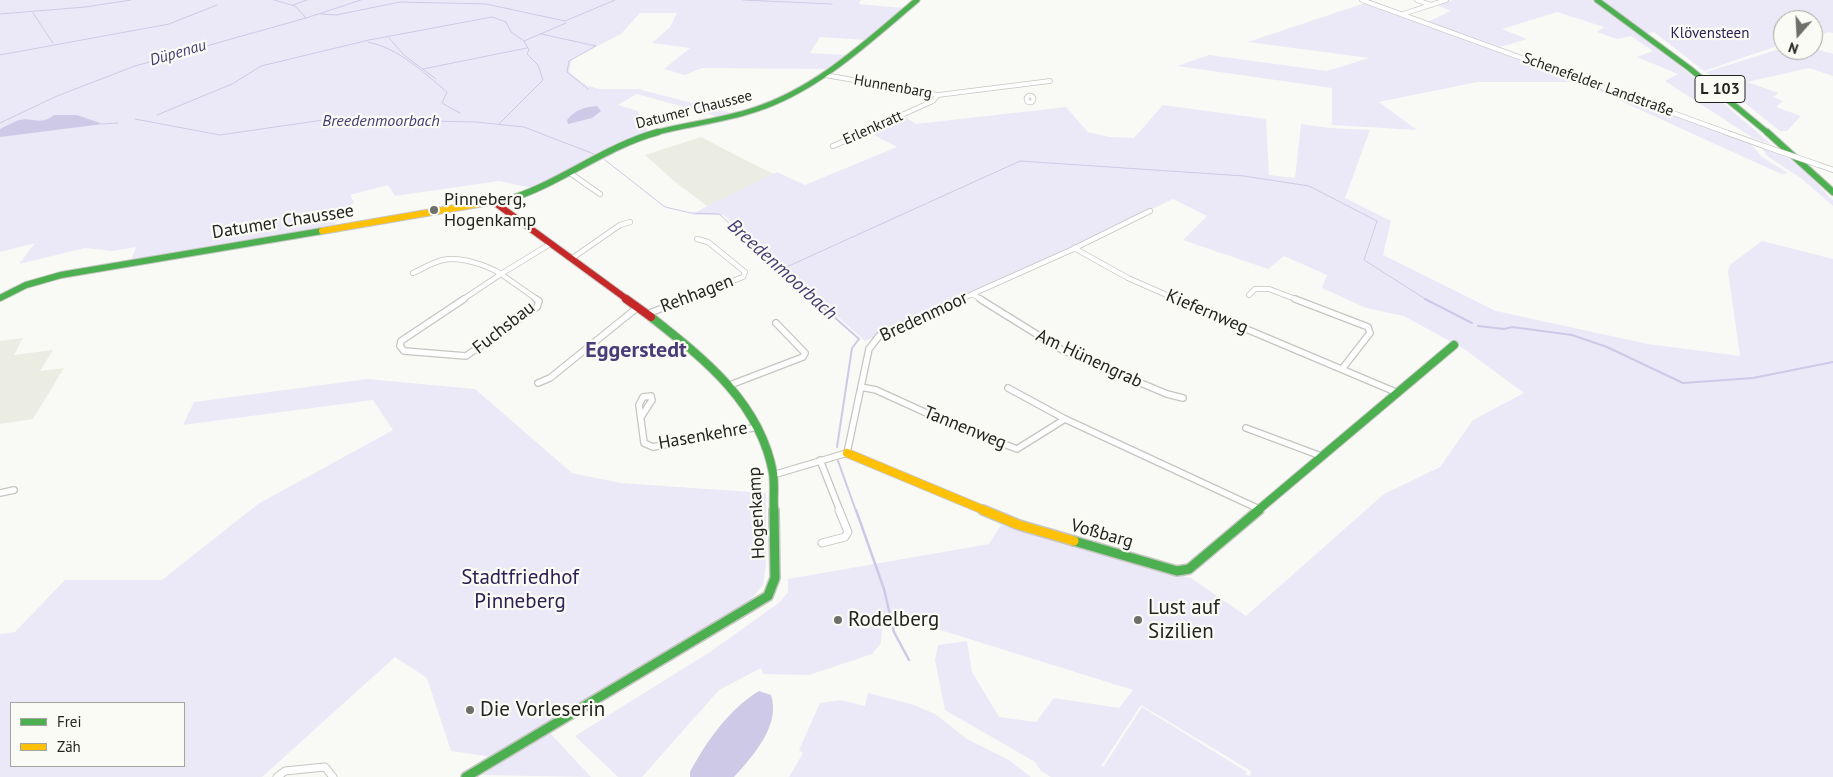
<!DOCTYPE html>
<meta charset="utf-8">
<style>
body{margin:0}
#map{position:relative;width:1833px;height:777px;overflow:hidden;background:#f9faf5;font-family:"PT Sans",sans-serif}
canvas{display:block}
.legend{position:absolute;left:10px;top:702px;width:175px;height:65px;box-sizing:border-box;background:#fafbf4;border:1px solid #a4a5a0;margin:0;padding:6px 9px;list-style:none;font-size:15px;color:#232321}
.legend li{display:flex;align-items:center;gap:10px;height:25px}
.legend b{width:25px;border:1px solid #a4a5a0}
.north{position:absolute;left:1773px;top:10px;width:50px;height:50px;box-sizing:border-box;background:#fafbf4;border:1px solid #a4a5a0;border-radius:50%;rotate:199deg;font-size:14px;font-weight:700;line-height:20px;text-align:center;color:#232321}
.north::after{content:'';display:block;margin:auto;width:18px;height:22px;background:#6e6e6b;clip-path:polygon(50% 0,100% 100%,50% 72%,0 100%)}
</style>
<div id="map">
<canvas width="1833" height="777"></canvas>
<ul class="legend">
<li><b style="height:6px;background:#4caf50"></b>Frei</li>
<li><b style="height:6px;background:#ffc107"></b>Zäh</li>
</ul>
<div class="north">N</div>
</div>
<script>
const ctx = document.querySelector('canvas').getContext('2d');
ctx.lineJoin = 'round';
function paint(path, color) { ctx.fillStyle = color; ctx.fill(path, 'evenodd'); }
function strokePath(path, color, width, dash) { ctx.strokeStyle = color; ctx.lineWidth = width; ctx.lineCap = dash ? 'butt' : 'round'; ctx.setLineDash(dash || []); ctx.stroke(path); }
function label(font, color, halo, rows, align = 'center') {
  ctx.font = font + ' "PT Sans",sans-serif'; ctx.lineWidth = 4.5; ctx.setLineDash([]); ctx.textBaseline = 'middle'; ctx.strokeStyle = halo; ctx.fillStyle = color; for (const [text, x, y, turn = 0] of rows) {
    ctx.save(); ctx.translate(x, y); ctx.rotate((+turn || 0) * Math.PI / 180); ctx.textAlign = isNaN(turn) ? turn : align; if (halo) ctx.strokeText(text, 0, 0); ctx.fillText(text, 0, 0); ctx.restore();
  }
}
paint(new Path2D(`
 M701,137L749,162L774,174L707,206L674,181L645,155Z
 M23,338L14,355L53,350L40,371L64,368L33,419L0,424V341Z`), '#ebece2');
paint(new Path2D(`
 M0,0H861L859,4L903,8L865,40L820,37L810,53L846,55L827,69L702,68L685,75L664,69L690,48L652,43L670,27L677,13H640L621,34L572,59L569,72L586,85L599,89H638L735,114L719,117L637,94L618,105L638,111L648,132L619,142L533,188L499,181L395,196L388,185L350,195L354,202L332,227L131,261L136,247L112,251L85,248L19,264L35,243L0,252Z
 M1453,0H1833V33L1829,32L1813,37V20H1783V44L1704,71L1654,32L1643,34L1772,145L1753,138L1665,81L1678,74L1637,57L1653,51L1631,36L1617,39L1597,32L1604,27L1557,12L1502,29L1527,39L1500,47L1427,22L1451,11L1436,5Z
 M1365,3L1748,141L1762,157L1788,173L1781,174L1579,82H1477L1379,102L1417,130L1332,125V88L1177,66L1209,55L1327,71L1369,58L1248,42Z
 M1783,48V50L1813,48L1833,54V76L1809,68L1747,82L1779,93L1773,97L1783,101L1776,107L1801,116L1787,131H1780L1706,72Z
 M1163,105L1266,119L1269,175L1295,178L1301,124L1330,128L1370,130L1345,198L1391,221L1383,255L1496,311L1648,344L1740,356L1728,271L1730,265L1762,241L1833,259V777H1051L1041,771L1035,762L945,710L935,660L938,645L967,641L972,672L999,717L1036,722L1054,698L1119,708L1133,690L889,614L882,628L881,643L872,654L809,675L763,674L761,668L719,690L642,777H618L575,736L710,652L780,602L788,592V579L989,544L1001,525L1191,578L1246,616L1384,494L1440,467L1473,420L1524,393L1464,349L1404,316L1366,308L1322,288L1327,275L1284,256L1268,269L1183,240L1207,216L1173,199L1040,263L865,341L724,215H692L707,206L777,172L805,185L897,147L868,132L906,117L916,124L1066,107L1088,132L1109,137L1134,138ZM1141,705L1251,771L1250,776L1245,774L1247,772L1142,707L1104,766H1101Z
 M1762,148C1791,151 1813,181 1833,200V206L1802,179L1767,156Z
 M367,379L475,389L572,473L620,483L766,493V565L763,585L742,609L492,757L451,751L427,678L395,657L262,777H0V634L15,632L65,580H162L258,504L393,430L373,400L183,425L194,402ZM11,703H184V766H11Z
 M868,693L914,705L935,714L967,739L1009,760L1031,777H789L803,753L799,750L820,703L841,700L865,706Z
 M549,732L591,777L482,775Z`), '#ebe9f7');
paint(new Path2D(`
 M597,106L601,111L592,118L568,124L567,120C575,110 583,107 597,106Z
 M54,115H77L103,124L0,137V129C6,126 13,122 19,120C33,117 40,126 54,115Z
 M759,691L771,695C781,725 753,756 734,777H690V772C706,742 729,709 759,691Z`), '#cec9e6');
strokePath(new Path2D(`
 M274,0L295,6L306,18
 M743,0L832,4
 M293,5L307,0
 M33,13L53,43
 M0,14L85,7L131,0
 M321,14L336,15L400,2L486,4L565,21L615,0
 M541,34L596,46L569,61L567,72L588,89
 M389,38L404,55L436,79
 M368,42C400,49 423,72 447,92L442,103L460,113
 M0,55L169,24L217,5
 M423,69L527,48
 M157,115L232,84L261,66L369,40L492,17L506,22L511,32L524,41
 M135,119L220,135L330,119L476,122L524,127L594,154
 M0,123L57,96L135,66L306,18L361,0
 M103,124L118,123
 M499,124L543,80L538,65L527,54L529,50L524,41L566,23
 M605,160L665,207L691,213L719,214L816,300
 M782,269L1020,161L1244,176L1309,186L1377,221L1364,260L1427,300`), '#cec9e6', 1);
strokePath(new Path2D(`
 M814,299L859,339L852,348L837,447
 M1425,299L1472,323
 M1478,326L1504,329L1512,327L1572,335L1607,347L1683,383L1753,378L1833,362
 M838,461L856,511`), '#cec9e6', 2);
strokePath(new Path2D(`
 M856,510L884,589L894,632L909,660`), '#cec9e6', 2.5);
const streetFar3 = new Path2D(`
 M1362,0L1728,133
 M1417,0L1431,5
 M1403,14L1446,0
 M825,75L938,95L1050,81
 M1026.5 99a3.5 3.5 0 1 1 7 0a3.5 3.5 0 1 1-7 0Z
 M862,133L933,101L938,95`);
const streetFar2 = new Path2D(`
 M1725,132L1764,146
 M833,146L865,132
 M1819,165L1833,170
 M570,173L600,194
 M1074,248L1128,278L1178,300
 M571,259L620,225L630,222
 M413,273C422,269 433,262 443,260C459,256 487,265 501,274
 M501,274L538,300
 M501,274L550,244
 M974,295L982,300
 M1249,295L1255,289H1269L1298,300
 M462,300L501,274
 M683,300L743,277L745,272L708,242L697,239
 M959,300L1071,250L1150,211`);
const streetFar1 = new Path2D(`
 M464,299L401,341L400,346L404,351L466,356L537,307L539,301L536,299
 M980,299L1062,350L1167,394L1183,398
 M1175,299L1398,393
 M1295,299L1368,327L1370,333L1342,369
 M647,314L686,299
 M538,383L550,378L638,307
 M730,385L803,357L805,353L776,323
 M861,387L876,390L944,421L1017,449L1065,419
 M1008,388L1065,419L1259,509
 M641,417L652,400L651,396L643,397L639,405L644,443L653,447L758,427
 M1246,428L1321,456
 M820,460L840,511
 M773,475L847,453L869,349L879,336L962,299
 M0,493L14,490`);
const street = new Path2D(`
 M822,543L845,537L848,532L839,510
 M277,777L285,771L325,767L333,777`);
const fastFar3 = new Path2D(`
 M1597,0L1689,68L1768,133
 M654,133C687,124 721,121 754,110C817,90 867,42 917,0`);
const fastFar2 = new Path2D(`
 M1767,132L1833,192
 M513,198C564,181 606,146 658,132
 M0,298L26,285L61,275L322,231`);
const fastFar1 = new Path2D(`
 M651,317C704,359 760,402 773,473C775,485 773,499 774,511
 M1257,511L1454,345`);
const fast = new Path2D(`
 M1074,541L1177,571L1189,569L1259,510
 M466,777L768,596L775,578L774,510`);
const slowFar2 = new Path2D(`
 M322,231L513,198`);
const slowFar1 = new Path2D(`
 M847,453L986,511`);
const slow = new Path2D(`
 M983,510L1019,525L1074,541`);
const jamFar1 = new Path2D(`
 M494,202L628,300`);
const jam = new Path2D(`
 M626,299L651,317`);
strokePath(streetFar3, '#c5c5c2', 5.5);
strokePath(streetFar2, '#c5c5c2', 6);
strokePath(streetFar1, '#c5c5c2', 8);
strokePath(street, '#c5c5c2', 9);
strokePath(fastFar3, '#c5c5c2', 7);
strokePath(fastFar2, '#c5c5c2', 8);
strokePath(fastFar1, '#c5c5c2', 10);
strokePath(fast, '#c5c5c2', 12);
strokePath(slowFar2, '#c5c5c2', 8);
strokePath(slowFar1, '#c5c5c2', 10);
strokePath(slow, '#c5c5c2', 12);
strokePath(jamFar1, '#c5c5c2', 8);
strokePath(jam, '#c5c5c2', 10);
strokePath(streetFar3, '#fefefe', 4);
strokePath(streetFar2, '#fefefe', 4.5);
strokePath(streetFar1, '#fefefe', 5.5);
strokePath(street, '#fefefe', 7);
strokePath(fastFar3, '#4caf50', 5);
strokePath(fastFar2, '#4caf50', 6);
strokePath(fastFar1, '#4caf50', 8);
strokePath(fast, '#4caf50', 9);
strokePath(slowFar2, '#ffc107', 6);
strokePath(slowFar1, '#ffc107', 8);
strokePath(slow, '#ffc107', 9);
strokePath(jamFar1, '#c62828', 6);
strokePath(jam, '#c62828', 8);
const streetBridge = new Path2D(`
 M1764,146L1819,165`);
strokePath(streetBridge, '#c5c5c2', 6, []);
strokePath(streetBridge, '#fefefe', 4.5);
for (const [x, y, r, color] of [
 [434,210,5,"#6e6e6b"],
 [838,620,5,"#6e6e6b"],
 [1138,620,5,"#6e6e6b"],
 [470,710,5,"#6e6e6b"]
]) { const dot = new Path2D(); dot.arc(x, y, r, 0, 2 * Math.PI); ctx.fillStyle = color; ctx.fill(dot); strokePath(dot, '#fafbf4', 2); }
label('15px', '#2e2055', '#fafbf4', [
 ["Klövensteen",1710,34]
]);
label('15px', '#232321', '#fafbf4', [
 ["Schenefelder Landstraße",1598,85,20],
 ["Hunnenbarg",893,87,10],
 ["Datumer Chaussee",694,110,-14],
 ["Erlenkratt",873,128,-24]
]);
label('italic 16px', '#473b72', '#fafbf4', [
 ["Düpenau",178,53,-16],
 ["Breedenmoorbach",381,121]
]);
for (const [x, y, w] of [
 [1720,89,50]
]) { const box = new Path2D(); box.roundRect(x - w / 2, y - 13.5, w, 27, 4); ctx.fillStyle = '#fafbf4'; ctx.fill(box); strokePath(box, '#232321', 1); }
label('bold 16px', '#232321', null, [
 ["L 103",1720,89]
]);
label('18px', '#232321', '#fafbf4', [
 ["Pinneberg,",444,200],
 ["Hogenkamp",444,221]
], 'left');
label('18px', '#232321', '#fafbf4', [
 ["Datumer Chaussee",283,222,-9],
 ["Rehhagen",697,294,-21],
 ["Kiefernweg",1207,312,23],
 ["Bredenmoor",924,317,-25],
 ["Fuchsbau",504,328,-38],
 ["Am Hünengrab",1089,359,25],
 ["Tannenweg",965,428,22],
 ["Hasenkehre",703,436,-10],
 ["Hogenkamp",757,513,-93],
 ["Voßbarg",1102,534,16]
]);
label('italic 19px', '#473b72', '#fafbf4', [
 ["Breedenmoorbach",782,270,42]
]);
label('21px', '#2e2055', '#fafbf4', [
 ["Stadtfriedhof",520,578],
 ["Pinneberg",520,602]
]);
label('21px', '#232321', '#fafbf4', [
 ["Lust auf",1148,608],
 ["Sizilien",1148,632],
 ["Rodelberg",848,620],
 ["Die Vorleserin",480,710]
], 'left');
label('bold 22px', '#4a3c79', '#fafbf4', [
 ["Eggerstedt",636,351]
]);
</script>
